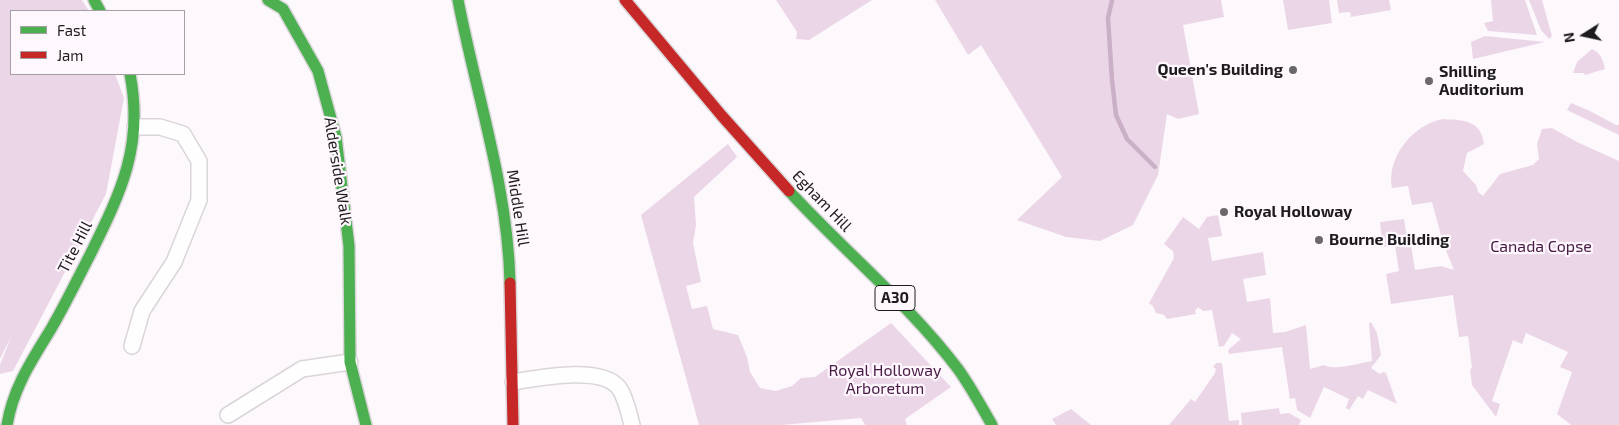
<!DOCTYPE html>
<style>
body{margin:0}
#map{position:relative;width:1619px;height:425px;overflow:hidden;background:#fdf8fc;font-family:"Exo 2",sans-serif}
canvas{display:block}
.legend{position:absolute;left:10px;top:10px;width:175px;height:65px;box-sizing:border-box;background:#fef7fd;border:1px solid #a49fa3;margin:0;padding:6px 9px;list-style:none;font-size:15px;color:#1d1b1d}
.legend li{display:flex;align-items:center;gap:10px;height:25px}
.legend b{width:25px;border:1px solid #a49fa3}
.north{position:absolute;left:1559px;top:10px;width:50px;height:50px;-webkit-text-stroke:4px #fef7fd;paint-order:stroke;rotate:260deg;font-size:14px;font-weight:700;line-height:20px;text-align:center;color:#1d1b1d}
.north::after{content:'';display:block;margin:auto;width:18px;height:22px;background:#1d1b1d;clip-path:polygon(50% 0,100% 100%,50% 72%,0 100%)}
</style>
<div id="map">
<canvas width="1619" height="425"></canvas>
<ul class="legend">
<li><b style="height:6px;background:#4caf50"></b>Fast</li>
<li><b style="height:6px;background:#c62828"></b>Jam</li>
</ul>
<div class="north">N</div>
</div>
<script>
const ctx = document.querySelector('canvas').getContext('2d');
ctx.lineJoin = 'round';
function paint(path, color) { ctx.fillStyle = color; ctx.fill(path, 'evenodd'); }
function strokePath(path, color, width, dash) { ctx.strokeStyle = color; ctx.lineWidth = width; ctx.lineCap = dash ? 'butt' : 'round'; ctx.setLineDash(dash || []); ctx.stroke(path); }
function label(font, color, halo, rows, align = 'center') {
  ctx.font = font + ' "Exo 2",sans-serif'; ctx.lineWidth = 4.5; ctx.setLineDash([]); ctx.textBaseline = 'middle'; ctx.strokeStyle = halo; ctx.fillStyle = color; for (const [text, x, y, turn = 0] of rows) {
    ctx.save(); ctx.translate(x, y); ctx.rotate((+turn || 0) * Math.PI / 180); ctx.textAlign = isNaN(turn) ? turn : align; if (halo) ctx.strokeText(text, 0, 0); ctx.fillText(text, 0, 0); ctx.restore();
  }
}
paint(new Path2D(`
 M0,0H82L89,11H11V74H115L124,98L106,194L13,371L0,374V365L11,337L0,359Z
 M776,0H872L809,40L796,39L797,32Z
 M935,0H1221L1224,17L1183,25L1199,114L1178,119L1167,114L1158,175L1133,225L1100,241L1066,237L1017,220L1062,177L981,45L968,55Z
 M1283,0H1329L1332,23L1288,30Z
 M1337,0H1389L1391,10L1351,17L1350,12L1339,13Z
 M1491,0H1525L1537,35L1488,31L1484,23L1493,21Z
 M1529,0H1542L1552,36L1549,39L1541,30Z
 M1485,36L1545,42L1473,59L1471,42Z
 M1592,49C1601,53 1603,60 1605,69L1585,75L1584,73H1573L1577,62Z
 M1571,103L1590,111L1616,125H1619V135L1567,110Z
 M1443,119C1463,120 1481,120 1484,144L1467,153L1463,171L1476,185L1478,192L1483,196L1500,174L1533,165L1539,159L1537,144L1542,129L1552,128L1577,142L1619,161V425H1571L1557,414L1572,372L1560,367L1568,352L1526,333L1522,344L1513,340L1492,401L1500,404L1496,417L1472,385L1470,369L1472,368L1468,336L1459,337L1453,295L1391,304L1386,274L1399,271L1395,246L1383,247L1380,222L1404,219L1408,245H1411L1415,270L1441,266L1454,270L1443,243L1432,202L1412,205L1408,186L1392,188C1386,158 1413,124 1443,119Z
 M728,144L737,157L694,197L696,225L693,243L701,282L686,286L692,309L707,306L713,329L738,335L747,357L750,372L760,388L776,391L792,386L801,378L815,377L891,323L951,387L905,419L907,425H865L861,418L781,425H699L641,215Z
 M1218,215L1222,236L1208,238L1212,261L1263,252L1266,275L1243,279L1247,302L1270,298L1273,333L1285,332L1306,325L1310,369L1324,365C1334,371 1360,363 1372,361L1369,323L1371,322L1377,333L1381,355L1371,368L1380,374L1383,372L1386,373L1397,404L1368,390L1363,399L1358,396L1349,410L1346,408L1349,399L1324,387L1310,418L1297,410L1295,398L1290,399L1282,347L1229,354L1228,350L1241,339L1232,333L1224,346L1219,347L1212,310L1203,311L1198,307L1195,311L1196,314L1167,319L1164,315L1156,313L1153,306L1149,303L1174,258L1173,251L1164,244L1183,217L1199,229L1207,217Z
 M1216,363H1222L1229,421L1239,420V425H1169L1191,399L1195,402L1215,373L1216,369L1213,367Z
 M1279,408L1280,414L1289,413L1301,420L1299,425H1242L1241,413Z
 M1071,409L1091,425H1056L1052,419Z`), '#ebd6e8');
strokePath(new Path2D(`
 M1112,0L1108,18L1112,80L1116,115L1127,139L1155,167`), '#cab0c6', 4.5);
const street = new Path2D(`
 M132,346L142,311L174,262L199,200V161L183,134L160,127H135
 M513,382C538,378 602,365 619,388C626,398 629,413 632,425
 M228,415L302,369L350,362`);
const fast = new Path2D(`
 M94,0L100,11
 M268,0L283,9L318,71L336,137L349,246L350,362L366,425
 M458,0C476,94 508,187 510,283
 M789,191C844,251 909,304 958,369C971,387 981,406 992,425
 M7,425C13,388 32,360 51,329C65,305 77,280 90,255C121,192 144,146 130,74`);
const jam = new Path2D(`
 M625,0L722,116L789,191
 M510,283L513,425`);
strokePath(street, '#d9d5d8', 18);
strokePath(fast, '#d9d5d8', 14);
strokePath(jam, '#d9d5d8', 14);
strokePath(street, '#fffeff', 15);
strokePath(fast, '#4caf50', 11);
strokePath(jam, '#c62828', 11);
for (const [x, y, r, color] of [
 [1293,70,5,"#6b686b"],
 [1429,81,5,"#6b686b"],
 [1224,212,5,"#6b686b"],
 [1319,240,5,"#6b686b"]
]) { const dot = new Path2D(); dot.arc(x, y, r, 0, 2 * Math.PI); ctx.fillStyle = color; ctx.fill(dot); strokePath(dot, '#fef7fd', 2); }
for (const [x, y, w] of [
 [895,298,40]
]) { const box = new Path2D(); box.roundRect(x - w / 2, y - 12.5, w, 25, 4); ctx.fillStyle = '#fef7fd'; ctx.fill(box); strokePath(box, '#1d1b1d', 1); }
label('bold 15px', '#1d1b1d', null, [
 ["A30",895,298]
]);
label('bold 16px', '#1d1b1d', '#fef7fd', [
 ["Queen's Building",1283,70,"right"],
 ["Shilling",1439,72],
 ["Auditorium",1439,90],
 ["Royal Holloway",1234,212],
 ["Bourne Building",1329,240]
], 'left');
label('16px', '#1d1b1d', '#fef7fd', [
 ["Alderside Walk",338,171,81],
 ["Egham Hill",822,201,46],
 ["Middle Hill",518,208,81],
 ["Tite Hill",75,247,-63]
]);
label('16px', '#481b44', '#fef7fd', [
 ["Canada Copse",1541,247],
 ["Royal Holloway",885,371],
 ["Arboretum",885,389]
]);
</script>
